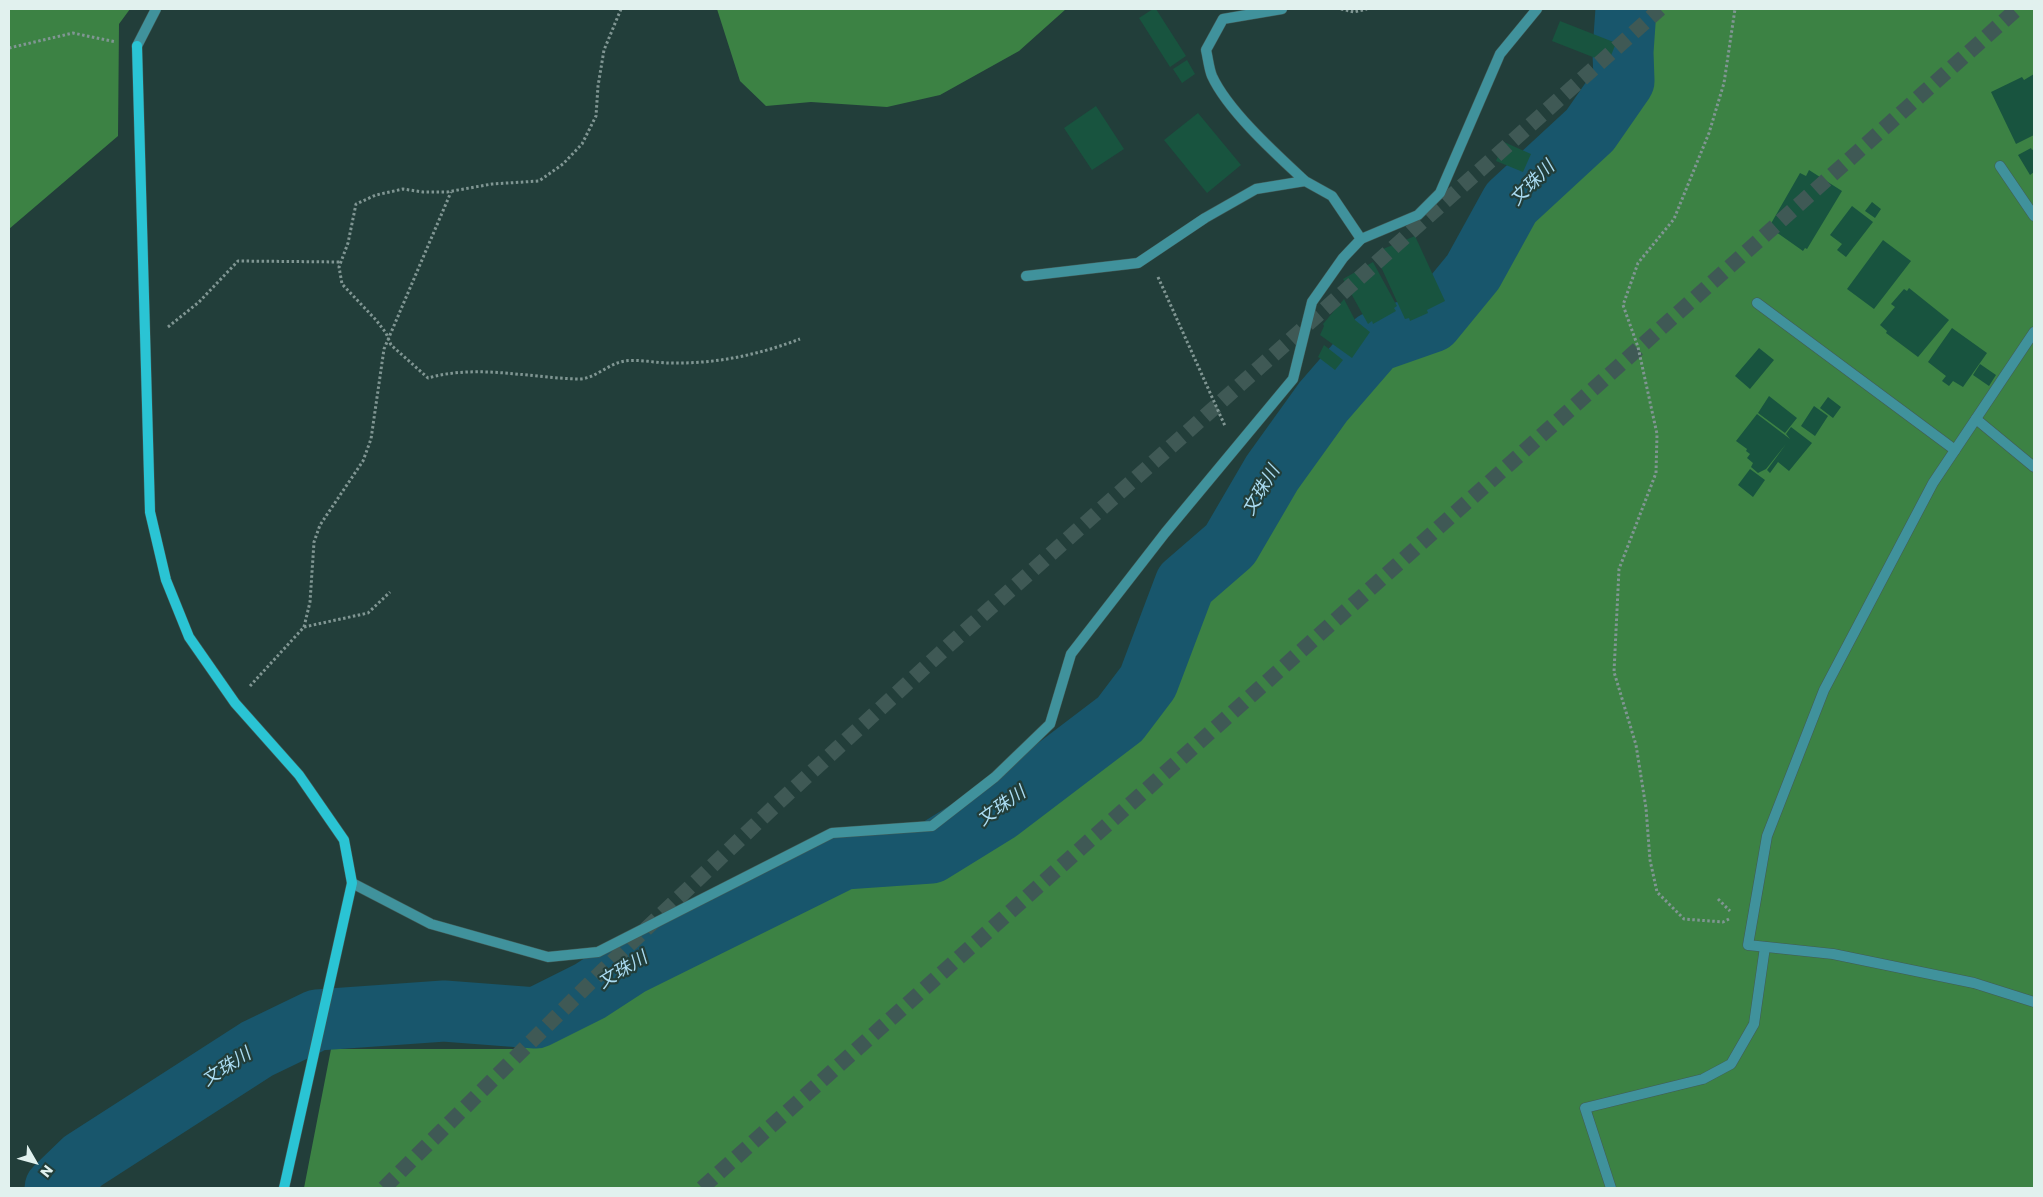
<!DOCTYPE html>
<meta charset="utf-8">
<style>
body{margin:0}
#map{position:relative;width:2043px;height:1197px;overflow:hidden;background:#223e3a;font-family:Poppins,sans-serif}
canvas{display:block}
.frame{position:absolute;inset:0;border:10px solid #e1f1ee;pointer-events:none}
.north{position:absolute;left:10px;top:1137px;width:50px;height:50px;-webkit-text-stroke:4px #223e3a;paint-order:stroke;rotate:128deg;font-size:14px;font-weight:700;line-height:20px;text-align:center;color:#e1f1ee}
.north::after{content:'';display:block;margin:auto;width:18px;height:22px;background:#e1f1ee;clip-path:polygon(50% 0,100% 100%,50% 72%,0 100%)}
</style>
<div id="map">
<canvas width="2043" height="1197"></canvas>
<div class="frame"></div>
<div class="north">N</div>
</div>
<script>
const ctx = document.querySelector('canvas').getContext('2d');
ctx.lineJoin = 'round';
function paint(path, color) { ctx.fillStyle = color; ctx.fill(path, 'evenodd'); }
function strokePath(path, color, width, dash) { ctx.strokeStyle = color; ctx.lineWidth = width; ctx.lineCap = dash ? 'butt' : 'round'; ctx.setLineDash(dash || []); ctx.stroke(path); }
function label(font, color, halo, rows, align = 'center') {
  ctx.font = font + ' Poppins,"Noto Sans JP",sans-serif'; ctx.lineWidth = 4.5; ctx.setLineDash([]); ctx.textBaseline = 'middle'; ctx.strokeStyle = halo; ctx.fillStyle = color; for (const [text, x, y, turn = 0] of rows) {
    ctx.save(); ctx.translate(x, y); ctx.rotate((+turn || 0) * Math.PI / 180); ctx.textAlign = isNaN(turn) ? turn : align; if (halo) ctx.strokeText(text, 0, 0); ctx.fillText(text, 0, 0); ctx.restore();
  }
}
paint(new Path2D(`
 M9,9H130L119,24L118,136L9,229Z
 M717,9H1066L1019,51L940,95L887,107L811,102L766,106L740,81Z
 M1630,9H2034V1188H304L331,1049H522L728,934L852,877L940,866L1056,778L1127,732L1161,687L1191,588L1235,558L1307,434L1344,386L1383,348L1423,335L1441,318L1521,203L1595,130L1628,83Z`), '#3c8244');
strokePath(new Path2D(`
 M55,1188L83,1161L257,1049L317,1020L444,1011L536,1018L590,991L630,965L844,859L931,853L999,811L1120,719L1148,682L1185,584L1230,545L1272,473L1323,402L1375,342L1432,322L1473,272L1511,203L1590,130L1624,81L1623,52L1626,9`), '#18566c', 61);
paint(new Path2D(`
 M1153,9H1156L1186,56L1170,67L1139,18Z
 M1560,21L1616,43L1608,63L1552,41Z
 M1187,60L1195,74L1182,83L1173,69Z
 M2034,74V135L2016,144L1991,92L2022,77L2024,80Z
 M1096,106L1124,149L1092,170L1064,128Z
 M1198,113L1241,165L1207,193L1164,140Z
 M1504,142L1531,154L1523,172L1496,161Z
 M2031,148L2032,150L2034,149V172L2030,175L2018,155Z
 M1809,170L1842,191L1807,249L1805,248L1803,251L1769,227L1800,173L1806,176Z
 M1872,202L1881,209L1875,218L1865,211Z
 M1852,206L1873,222L1846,257L1837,250L1842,244L1830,235Z
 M1415,236L1445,301L1427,310L1428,313L1410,321L1409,318L1405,319L1376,256L1379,254L1378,251Z
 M1883,240L1911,261L1874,309L1847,289Z
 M1373,262L1397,306L1394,308L1396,311L1373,324L1372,321L1368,324L1343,279Z
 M1909,288L1949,320L1918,357L1886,333L1887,331L1880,325L1895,307L1891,304L1904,289L1907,291Z
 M1344,299L1355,320L1370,332L1352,358L1320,335L1324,326L1323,324Z
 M1952,328L1987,353L1963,387L1953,381L1949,386L1942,381L1946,376L1928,362Z
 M1324,345L1343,360L1335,370L1318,357Z
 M1759,348L1774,360L1750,389L1735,376Z
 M1980,364L1996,375L1989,386L1973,375Z
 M1769,396L1797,418L1785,433L1758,413Z
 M1828,397L1841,407L1833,418L1820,408Z
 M1814,406L1828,416L1815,436L1801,426Z
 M1757,414L1790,439L1786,434L1791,427L1812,443L1789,471L1778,462L1770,473L1767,470L1786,444L1766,469L1758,473L1751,467L1753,463L1747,458L1750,454L1746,451L1747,449L1736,441Z
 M1750,469L1765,480L1753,497L1738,485Z`), '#18543f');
strokePath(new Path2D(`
 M384,1188L602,971L777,804L948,646L1660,9
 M702,1188L2017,9`), '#3f5955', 15, [15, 8]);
const lane = new Path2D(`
 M1282,9L1223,19L1206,50C1208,58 1209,69 1212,76C1228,111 1277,155 1305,181
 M2000,166L2034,216
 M1026,276L1138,263L1205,218L1256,189L1305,181L1332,196L1361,239
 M1757,303L1955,450
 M1976,419L2034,467
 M1611,1188L1585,1108L1703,1079L1731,1064L1754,1024L1765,947`);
const street = new Path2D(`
 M137,46L156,9
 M2034,332L1933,483L1824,690L1767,836L1748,945L1833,954L1974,983L2034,1002
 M352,883L431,924L548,957L598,952L832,833L932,826L995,777L1050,724L1071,654L1165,533L1293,379L1312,302L1343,258L1361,239L1418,215L1440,193L1500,54L1537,9`);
const secondary = new Path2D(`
 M137,46L150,512L166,580L189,637L235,703L299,775L344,840L352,883L284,1188`);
strokePath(lane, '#415b57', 11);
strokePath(street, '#415b57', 11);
strokePath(secondary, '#415b57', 11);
strokePath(new Path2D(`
 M621,9L604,50L598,86L596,116L582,144L563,164L539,181L492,184L447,192H423L403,189L376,195L356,204L348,243L339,267L342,284L376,320L386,333L391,345L428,378C477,364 529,378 579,379C595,379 609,363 625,361C639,359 656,363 670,363C715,364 758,355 800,339
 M1341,9L1354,12L1367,9
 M9,48L73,33L116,42
 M1158,277L1225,426
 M168,327L199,302L238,261L341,262
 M304,627L368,613L390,592
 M250,686L304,627L310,602L314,542L320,525L363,461L371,439L384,349L451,192
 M1718,899L1730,911
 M1729,919L1723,922L1684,919L1657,892L1650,860L1646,808L1636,745L1614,672L1619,569L1656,473L1657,434L1638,347L1623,305L1638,263L1674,219L1709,133L1724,83L1735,9`), '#809693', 3, [2.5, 2.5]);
strokePath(lane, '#40929c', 10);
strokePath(street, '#40929c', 10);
strokePath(secondary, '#2ac4d4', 10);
label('italic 18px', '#aadbf1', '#223e3a', [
 ["文珠川",1533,184,-45],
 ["文珠川",1262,491,-59],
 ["文珠川",1002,807,-35],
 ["文珠川",623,971,-31],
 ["文珠川",227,1068,-33]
]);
</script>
